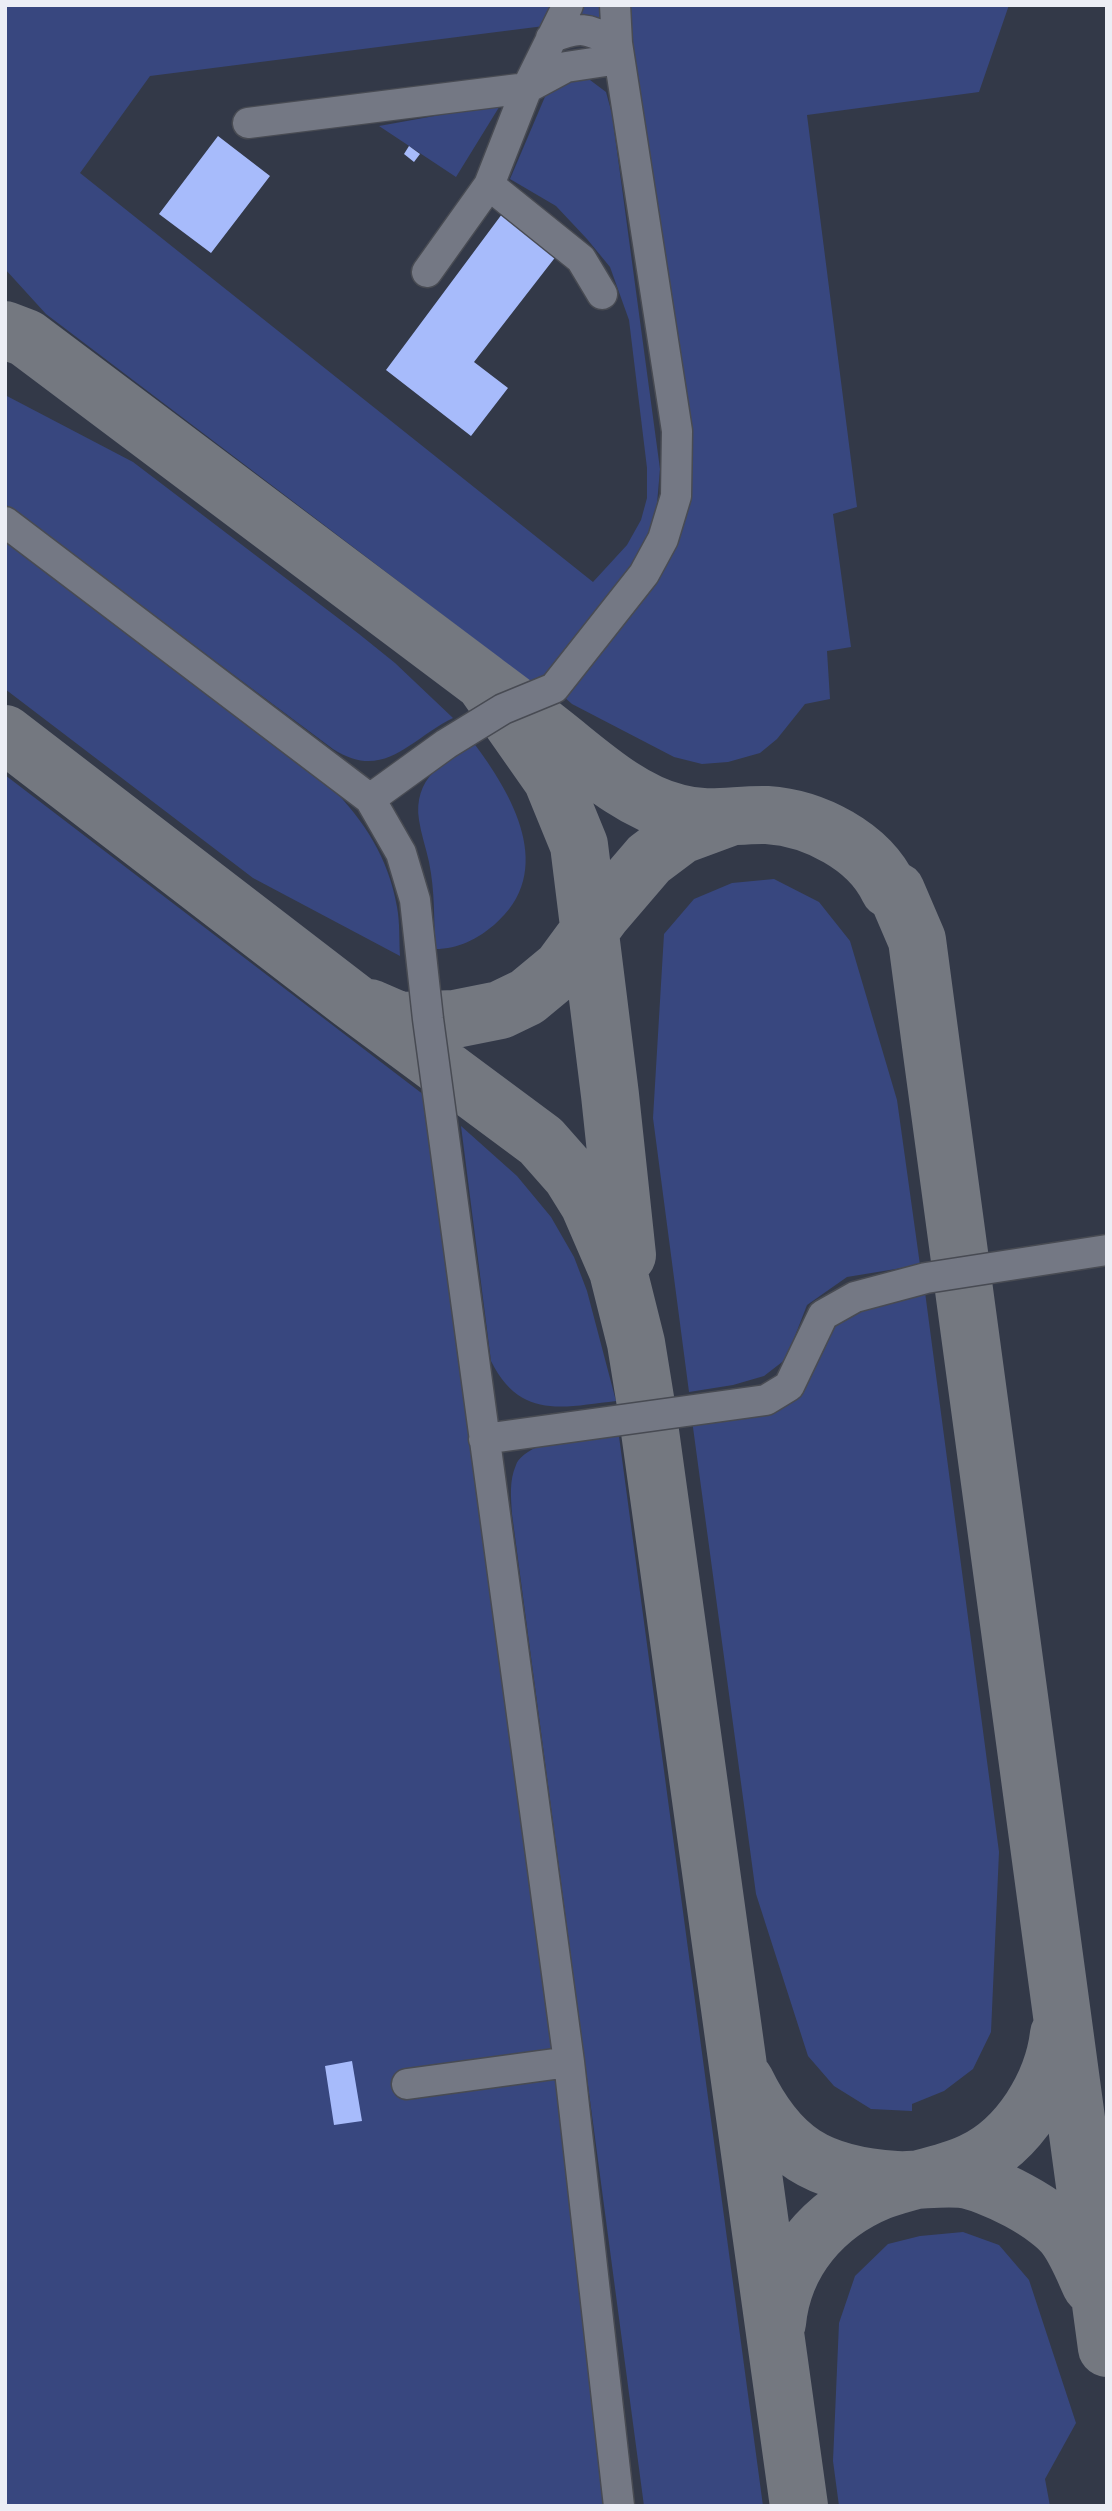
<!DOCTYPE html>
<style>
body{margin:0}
#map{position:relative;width:1112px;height:2511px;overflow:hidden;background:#2b2f39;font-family:"Golos Text",sans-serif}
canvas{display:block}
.frame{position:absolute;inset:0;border:7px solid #eceef5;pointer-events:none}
</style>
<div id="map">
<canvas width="1112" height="2511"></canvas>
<div class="frame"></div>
</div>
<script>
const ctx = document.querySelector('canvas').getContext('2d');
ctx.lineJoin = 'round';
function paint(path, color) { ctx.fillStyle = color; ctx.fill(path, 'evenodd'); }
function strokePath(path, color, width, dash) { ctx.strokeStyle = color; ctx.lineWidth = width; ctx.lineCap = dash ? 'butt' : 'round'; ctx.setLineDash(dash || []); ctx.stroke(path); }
paint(new Path2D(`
 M5,5H1107V2506H5Z`), '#333948');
paint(new Path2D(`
 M5,5H1009L979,92L807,115L857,507L833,514L851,647L827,651L830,699L805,704L777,739L760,753L728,762L702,764L674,757L572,704L554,688C594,636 667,561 676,496C679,475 676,452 677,431L617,43L615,17L150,76L80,173L593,582L627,545L641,520L647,498V468L629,320L610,267L587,239L556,206L510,179L547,92L566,79L590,80L606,92L612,114L660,469L657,504L647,545L612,597L539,688L46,314L5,269Z
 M501,104L456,177L379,126Z
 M5,395L133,462L359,634L395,663L453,718C410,739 384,782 333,749L5,504Z
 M5,541L330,786C364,820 389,859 397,907C400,923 399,940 400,956L253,878L5,689Z
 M473,742C512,794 558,871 494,925C477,939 459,949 435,949C434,920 435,891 429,862C426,848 421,834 419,820C413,779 443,761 473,742Z
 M5,775L424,1095L613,2506H5Z
 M774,879L819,902L850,941L897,1100L920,1265L847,1277L807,1305L786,1359L764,1376L733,1385L689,1392L653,1118L664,934L694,899L732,883Z
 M461,1126L517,1176L551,1217L574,1257L587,1291L616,1401C563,1407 520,1420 491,1361Z
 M925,1292L999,1852L991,2032L973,2069L944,2091L912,2104V2111L871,2109L834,2086L808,2056L756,1894L692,1420L788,1401L811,1377L833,1326L848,1312Z
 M618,1429L763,2506H644L512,1514C511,1497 509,1481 516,1465C527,1439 593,1434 618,1429Z
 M963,2232L999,2245L1029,2280L1076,2423L1045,2479L1050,2506H839L833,2461L839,2323L855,2276L888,2244L920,2236Z`), '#38477f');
strokePath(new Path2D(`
 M5,330L26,338L484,682L552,779L579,845L610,1095L627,1255
 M484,682C507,699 530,716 552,734C589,763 629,801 677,813C709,822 735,814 767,815C814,818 869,846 889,889L896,891L917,940L932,1053L1107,2348
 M5,734L351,1000L541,1141L571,1175L589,1204L618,1271L636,1343L648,1417L799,2506
 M370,1008L400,1021L455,1019L500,1010L527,997L562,968L601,915L649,859L681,835L727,818
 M745,2081C779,2151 818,2175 896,2180C917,2181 941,2177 961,2179C989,2182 1051,2214 1067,2238C1077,2252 1084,2270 1091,2285
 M777,2323C783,2261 824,2214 880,2191C911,2179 942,2176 972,2162C1019,2140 1053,2085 1059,2034`), '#747880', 58);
paint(new Path2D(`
 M218,136L270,176L211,253L159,214Z
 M409,146L420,154L414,162L404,154Z
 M502,214L557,255L474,362L508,388L471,436L386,370Z
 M352,2061L362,2121L334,2125L325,2066Z`), '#a7bbfb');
const minor = new Path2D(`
 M551,38C582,25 587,29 617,43
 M248,123L527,88L566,67L619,59
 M489,185L581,259L602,294
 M427,272L489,185L527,88L568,5
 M5,522L370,799L401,853L415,900L428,1019L569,2062L619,2506
 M370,799L446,744L503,709L554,688L644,574L663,539L676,496L677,431L617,43L615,5
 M484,1439L766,1400L789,1386L823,1315L855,1297L926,1278L1107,1250
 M407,2084L569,2062`);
strokePath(minor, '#484b53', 33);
strokePath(minor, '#747884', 30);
</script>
